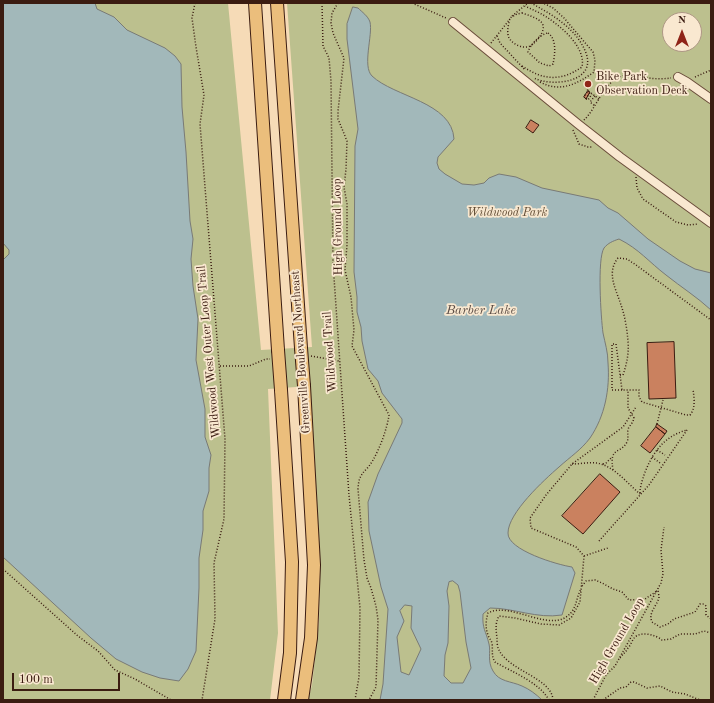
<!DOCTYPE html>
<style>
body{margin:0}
#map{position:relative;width:714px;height:703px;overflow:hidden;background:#f6dbb7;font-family:"Old Standard TT",serif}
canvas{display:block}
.frame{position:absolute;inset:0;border:4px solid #3b1c11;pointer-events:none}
.north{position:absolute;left:662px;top:12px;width:40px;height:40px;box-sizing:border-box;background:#f9e8d0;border:1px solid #ad9684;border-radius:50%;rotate:0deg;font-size:11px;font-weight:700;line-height:16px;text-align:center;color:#3b1c11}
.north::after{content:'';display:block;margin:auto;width:14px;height:18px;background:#8f2418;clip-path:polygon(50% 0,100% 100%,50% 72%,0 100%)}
.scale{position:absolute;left:12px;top:673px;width:108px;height:18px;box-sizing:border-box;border:2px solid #3b1c11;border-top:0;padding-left:5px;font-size:12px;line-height:14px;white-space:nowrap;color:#3b1c11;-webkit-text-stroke:3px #f9e8d0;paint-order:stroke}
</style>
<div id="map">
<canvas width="714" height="703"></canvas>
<div class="frame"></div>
<div class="north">N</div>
<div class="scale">100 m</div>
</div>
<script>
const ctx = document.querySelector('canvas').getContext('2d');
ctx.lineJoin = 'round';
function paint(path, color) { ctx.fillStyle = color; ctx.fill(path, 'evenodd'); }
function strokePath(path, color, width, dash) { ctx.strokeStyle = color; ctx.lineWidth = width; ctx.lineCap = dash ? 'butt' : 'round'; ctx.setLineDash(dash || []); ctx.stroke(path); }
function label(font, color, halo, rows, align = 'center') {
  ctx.font = font + ' "Old Standard TT",serif'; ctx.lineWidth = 3.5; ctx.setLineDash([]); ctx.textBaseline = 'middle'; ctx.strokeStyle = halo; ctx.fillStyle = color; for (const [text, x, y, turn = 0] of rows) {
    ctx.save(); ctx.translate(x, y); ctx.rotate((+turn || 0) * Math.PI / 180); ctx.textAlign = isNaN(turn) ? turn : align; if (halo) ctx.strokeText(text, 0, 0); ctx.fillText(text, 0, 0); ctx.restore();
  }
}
paint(new Path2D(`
 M3,3H228L261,350L312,347L287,3H711V700H308L312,685L319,621L320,567L310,386L268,389L278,633L270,700H3ZM670,20H694V44H670Z`), '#bcc08e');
const water = new Path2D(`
 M3,3H95L97,9L114,17L127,30L165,48L175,56L181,64L182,107L186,152L190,221L193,239L191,259L193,286L198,319L196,360L205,409V437L211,455L209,468V491L203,511V530L199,558V588L196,651L188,669L179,681L160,678L142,672L116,659L91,638L3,557V260L9,254V250L3,243Z
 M353,7L358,8C362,12 368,16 370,22C373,35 362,66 372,76C394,97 452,102 454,139L438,157L437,163L439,169L445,174L462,184L474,185L484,183L489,178L499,174L516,177L542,188L599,200L608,208L618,213L648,239L680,261L695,269L711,273V310C697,297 681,287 666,275C649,262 639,249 619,239C613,241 608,243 604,248C597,259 601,318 603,333C605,343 608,352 608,363C610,389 605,416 590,438C581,450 570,457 559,467C544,480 508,513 508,533C507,550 558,565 572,567L575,573L562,615C537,619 514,608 490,608L483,614C482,629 486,631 489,644C491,652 487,661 493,671C499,682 511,681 522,686C529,689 536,694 542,700H380L383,684L388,609L381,587L369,531L368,502L378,474L402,423V419L382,393L378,381L368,369L362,341L361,327L357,312V297L354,272L355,146L358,129L347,39V24ZM453,581L458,585L460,592L466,642L471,668L463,683H451L444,676L445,655L448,643L449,606L447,591L449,582ZM405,605L412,606L411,628L421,649L409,675L401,672L397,637L404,621L400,611Z`);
paint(water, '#a2b8ba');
strokePath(water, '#797a76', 1);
const building = new Path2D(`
 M588,91L590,92L586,99L584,97Z
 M531,120L539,125L533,133L526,128Z
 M674,342L676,398L649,399L647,343Z
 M657,424L667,431L665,434L656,427Z
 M656,427L665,434L650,453L641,446Z
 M600,474L620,492L583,534L562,516Z`);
paint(building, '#ca815f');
strokePath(building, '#3b1c11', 1);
const minor = new Path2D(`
 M453,22L578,124L620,157L711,223
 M678,77L687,82L711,99`);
const highway = new Path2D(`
 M255,3L278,350
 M277,3L301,348
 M281,390L292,562L290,653L284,700
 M302,700L311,638L314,565L304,386`);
strokePath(minor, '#6a4c3a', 10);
strokePath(highway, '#3b1c11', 14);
strokePath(new Path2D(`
 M195,3L192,18L196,47L204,95L200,124L225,439L224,519L214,563L215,619L202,700
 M322,3L323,46L329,58L331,81L333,263L349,495L360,608L359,677L355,700
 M338,3L332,13L331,23L333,33L344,58L338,111V119L347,141L346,169L344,187L347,204V245L345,270L351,297L354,330L352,346L389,415C387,429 380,448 373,460C365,474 359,471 358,489L364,560L367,578L371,588L376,606L378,620L376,687L369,700
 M412,3L446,18
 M531,3C553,15 577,29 586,53C597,83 551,87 534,78
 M522,13C528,15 538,18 542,23C547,30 536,43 530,46C522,50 508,42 508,34C507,29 509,23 510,18L517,14Z
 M512,16L528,3
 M548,33C557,39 555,55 553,64L549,66L540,63L528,52C530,45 540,34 548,33Z
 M497,36L500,43L525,70
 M491,43L510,19
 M522,66C543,80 560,82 582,67C586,48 563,28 548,18C541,13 533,10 525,6
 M695,77L711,70
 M540,82C560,93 577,84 594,72L595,60L593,52L564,18L553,8L543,3
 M587,85L588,86L590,84L588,81L585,84L588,91
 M588,91L590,92L586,99L584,97Z
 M591,93L599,99
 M595,96L590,102L595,106
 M586,99L588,100L592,94
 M584,120C598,107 605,76 628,75C635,74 642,78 649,78C656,79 664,79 671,78
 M573,130L579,144L588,147H593
 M636,177L637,188L643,199L676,222L688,225L698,224
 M311,356L339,361
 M220,366H249L266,359H270
 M620,375H623C627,363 629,353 628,341C627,329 625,316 621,305C616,289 606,273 618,258L627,259L636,265L711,320
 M622,390H612V344H616L622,390H639V397L642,402L686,415H690C696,408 694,397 693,389
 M657,424L663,400
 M657,450L665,455
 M652,457L660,463
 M572,464C580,464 589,462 597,463C614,466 627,483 640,494
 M603,464L606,463L612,457
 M613,470C609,446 620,455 627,442C629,438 627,434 628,429C630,425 633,423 634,418L628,408V390
 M640,493C640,487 642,481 644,475C652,453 664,436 687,430
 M599,541L649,485L687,430
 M584,556L608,548
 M3,569L78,636L98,651L115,670L135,679L171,700
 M582,586L586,581L595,580L602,583L613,589L622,592L629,600L645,599L657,591
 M658,588C658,591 659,595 659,598C656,607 648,613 652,622L660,627L668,624L674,619L695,612L700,604H703L706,606V615L711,619
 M620,658C623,654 626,652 628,648C631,645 632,640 635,637C642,631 656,635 662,640L671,639L680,634H695L704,631L711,633
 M549,700C539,682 512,672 495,662C491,656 493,650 492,643C491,640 489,638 488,635C485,627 486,620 488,613C512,600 555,638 573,610C577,603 577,596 581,589
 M553,700C552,678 509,671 499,650C497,647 497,641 497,638C496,630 495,623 499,616L515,618L541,624L559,625L571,618L580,602L584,556L576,547L531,528L530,518L546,495L572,464L623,427L636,407
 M593,700L606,675L615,666L661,583L663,574L661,550L664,527
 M603,700L620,688L626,687L631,682H634L647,688L660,686L672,692L685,694L700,700`), '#3b1c11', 1.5, [1, 2]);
strokePath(minor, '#f9e8d0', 8);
strokePath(highway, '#ebbe7c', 12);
const highwayBridge = new Path2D(`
 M301,348L304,386
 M278,350L281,390`);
strokePath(highwayBridge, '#3b1c11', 14, []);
strokePath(highwayBridge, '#ebbe7c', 12);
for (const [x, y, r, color] of [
 [588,84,4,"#8f2418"]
]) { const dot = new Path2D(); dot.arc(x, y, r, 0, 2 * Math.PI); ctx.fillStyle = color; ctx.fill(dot); strokePath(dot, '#f9e8d0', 1.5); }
label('12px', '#3b1c11', '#f9e8d0', [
 ["Bike Park",596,77],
 ["Observation Deck",596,91]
], 'left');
label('italic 12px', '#624d36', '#f9e8d0', [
 ["Wildwood Park",507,213]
]);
label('12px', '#3b1c11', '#f9e8d0', [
 ["High Ground Loop",338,227,-91],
 ["Wildwood West Outer Loop Trail",209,352,-95],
 ["Greenville Boulevard Northeast",301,352,-94],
 ["Wildwood Trail",330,352,-94],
 ["High Ground Loop",617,641,-60]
]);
label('italic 13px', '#5a4b44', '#f9e8d0', [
 ["Barber Lake",481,311]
]);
</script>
